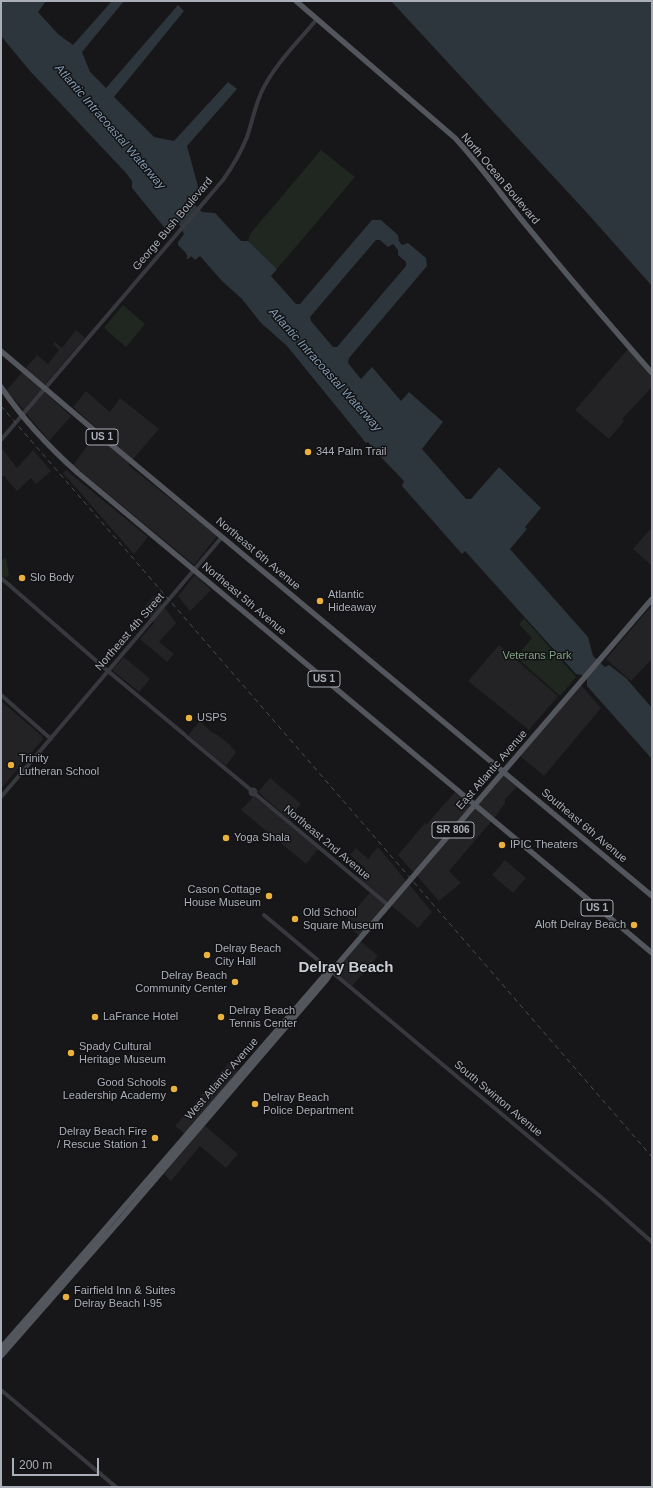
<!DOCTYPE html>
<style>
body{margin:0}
#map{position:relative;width:653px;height:1488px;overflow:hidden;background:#171719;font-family:Helvetica,sans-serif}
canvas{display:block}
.frame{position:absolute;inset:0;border:2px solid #aaaeb8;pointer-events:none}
.scale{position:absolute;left:12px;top:1458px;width:87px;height:18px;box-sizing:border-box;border:2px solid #aaaeb8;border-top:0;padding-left:5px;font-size:12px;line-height:14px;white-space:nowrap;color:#aaaeb8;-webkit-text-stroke:3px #121214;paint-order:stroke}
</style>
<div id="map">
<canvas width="653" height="1488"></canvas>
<div class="frame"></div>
<div class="scale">200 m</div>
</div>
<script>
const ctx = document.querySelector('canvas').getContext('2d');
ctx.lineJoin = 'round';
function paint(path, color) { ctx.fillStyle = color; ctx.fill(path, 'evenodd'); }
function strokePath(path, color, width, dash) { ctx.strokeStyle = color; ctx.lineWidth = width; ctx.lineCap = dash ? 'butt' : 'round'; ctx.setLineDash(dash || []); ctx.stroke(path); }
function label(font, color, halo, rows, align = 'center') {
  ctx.font = font + ' Helvetica,sans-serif'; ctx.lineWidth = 3; ctx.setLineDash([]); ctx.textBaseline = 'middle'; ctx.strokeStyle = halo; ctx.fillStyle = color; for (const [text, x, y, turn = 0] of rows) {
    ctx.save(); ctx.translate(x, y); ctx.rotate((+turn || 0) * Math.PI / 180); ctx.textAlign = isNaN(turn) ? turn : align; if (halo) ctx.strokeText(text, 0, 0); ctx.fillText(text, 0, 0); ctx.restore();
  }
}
paint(new Path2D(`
 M76,330L85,338L41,389L71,416L49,441L22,408L6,391L37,355L48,364L59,350L53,344L55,342L62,348Z
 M628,349L652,377V387L622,419L624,421L609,439L575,410Z
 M86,391L110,412L120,398L159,429L128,465L217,536L194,565L73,465L99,430L73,407Z
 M1,447L17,468L33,450L51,471L36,484L31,478L17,491L4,476H1Z
 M66,470L148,537L134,554L63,473Z
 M652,527V566L633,549Z
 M195,575L211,590L190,611L178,596Z
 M155,595L176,623L159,642L174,654L167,662L140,639L154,623L143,608Z
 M652,605V659L631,681L606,659Z
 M499,645L558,696L529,730L468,681Z
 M124,657L150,679L139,692L112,670Z
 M580,684L601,708L544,776L520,756Z
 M1,701L41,735L43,739L1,789Z
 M200,721L211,732L216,734L229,744L236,752L226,766L188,735Z
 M504,775L517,787L505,799V803L496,816L449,871L461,883L439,901L416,875Z
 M270,778L301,804L289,819L258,792Z
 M455,792L469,803L470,807L414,873L398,855L425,823L427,824Z
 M254,796L318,849L306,864L241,810Z
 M378,847L432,912L418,928L388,903L359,936L344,923L372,890L359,878L366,869L350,855L356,848L368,859Z
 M505,860L526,878L513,893L492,875Z
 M360,941L378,956L352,986L334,971Z
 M229,1063L238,1071L197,1119L238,1154L226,1168L200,1146L171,1181L164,1174L192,1140L175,1126Z`), '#232326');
paint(new Path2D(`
 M321,150L355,177L277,269L248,241L250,234Z
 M123,305L145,324L126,347L104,328Z
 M6,557L9,575L6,578L1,574V561Z
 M524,618L576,677L560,696L516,657L532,638L519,624Z`), '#1f2720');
paint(new Path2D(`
 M1,1H46L38,12L58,34L73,45L112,1H124L82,52L90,72L106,88L178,5L184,11L114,97L154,137L174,141L228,82L237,89L187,146L199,190L195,205L202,212L215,213L241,241H248L277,269L271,276L296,304H300L372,220H381L398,235L399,241L402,245L408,243L426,258L427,266L349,358L348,363L361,379L372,367L401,401L409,392L443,422L422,449L466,499H471L499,467L541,508L525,527L527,529L510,549L588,637L593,656L605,667L609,665L626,678L652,708V759L587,686V679L582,675L576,674L465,551L462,554L402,486L404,481L377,453L368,442L366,443L287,346L261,323L242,299L222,281L200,256L195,260L191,256L188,259L186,258L188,256L186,254V253L178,245V242L184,234L179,224H177L168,232L132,188V181L126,173L30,71L1,36ZM376,240H380L388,247L393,244L398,250V255L406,262V266L337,347H333L311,321L310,317Z
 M391,1H652V286L588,214Z`), '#2d363c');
strokePath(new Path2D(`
 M1,440L223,180C233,166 241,152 247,137C252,122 255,107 261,93C274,65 297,43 317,19
 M1,578L108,671L185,735
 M1,695L51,739
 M187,737L251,790
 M250.5 792a2.5 2.5 0 1 1 5 0a2.5 2.5 0 1 1-5 0Z
 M255,794L388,905
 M1,797L222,537
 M264,915L602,1198L652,1242
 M1,1390L116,1487`), '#38393e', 4);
strokePath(new Path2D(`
 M296,1L455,138C480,165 502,196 526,225C567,275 609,324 652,373
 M1,351L95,431L652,896
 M1,387C22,418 50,448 78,473L652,953
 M1,1348L99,1236L323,977L330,972
 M1,1356L122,1218L327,979L331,972L652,599`), '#54565d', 5.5);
strokePath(new Path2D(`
 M1,406L652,1157`), '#4b4d53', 1, [5, 4]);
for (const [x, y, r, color] of [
 [308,452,4,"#ebb13d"],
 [22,578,4,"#ebb13d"],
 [320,601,4,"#ebb13d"],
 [189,718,4,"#ebb13d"],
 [11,765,4,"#ebb13d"],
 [226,838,4,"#ebb13d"],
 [502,845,4,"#ebb13d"],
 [269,896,4,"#ebb13d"],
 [295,919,4,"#ebb13d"],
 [634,925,4,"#ebb13d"],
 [207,955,4,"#ebb13d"],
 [235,982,4,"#ebb13d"],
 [95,1017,4,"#ebb13d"],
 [221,1017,4,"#ebb13d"],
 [71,1053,4,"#ebb13d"],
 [174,1089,4,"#ebb13d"],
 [255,1104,4,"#ebb13d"],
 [155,1138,4,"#ebb13d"],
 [66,1297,4,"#ebb13d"]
]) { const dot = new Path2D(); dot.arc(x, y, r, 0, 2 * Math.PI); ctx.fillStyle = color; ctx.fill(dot); strokePath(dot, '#121214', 1.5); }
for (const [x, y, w] of [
 [102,437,32],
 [324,679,32],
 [453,830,42],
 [597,908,32]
]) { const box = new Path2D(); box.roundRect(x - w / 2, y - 8, w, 16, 3); ctx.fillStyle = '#121214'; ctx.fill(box); strokePath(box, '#aaaeb8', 1); }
label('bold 10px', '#aaaeb8', null, [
 ["US 1",102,437],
 ["US 1",324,679],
 ["SR 806",453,830],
 ["US 1",597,908]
]);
label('11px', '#aaaeb8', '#121214', [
 ["North Ocean Boulevard",500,179,50],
 ["George Bush Boulevard",173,224,-50],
 ["Northeast 6th Avenue",258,554,40],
 ["Northeast 5th Avenue",244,599,40],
 ["Northeast 4th Street",130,632,-49],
 ["East Atlantic Avenue",492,770,-49],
 ["Southeast 6th Avenue",584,826,40],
 ["Northeast 2nd Avenue",327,843,40],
 ["West Atlantic Avenue",222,1079,-49],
 ["South Swinton Avenue",498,1099,40]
]);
label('11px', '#aaaeb8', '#121214', [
 ["344 Palm Trail",316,452],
 ["Slo Body",30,578],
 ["Atlantic",328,595],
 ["Hideaway",328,608],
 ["USPS",197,718],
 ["Trinity",19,759],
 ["Lutheran School",19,772],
 ["Yoga Shala",234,838],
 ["IPIC Theaters",510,845],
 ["Cason Cottage",261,890,"right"],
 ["House Museum",261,903,"right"],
 ["Old School",303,913],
 ["Square Museum",303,926],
 ["Aloft Delray Beach",626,925,"right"],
 ["Delray Beach",215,949],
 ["City Hall",215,962],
 ["Delray Beach",227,976,"right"],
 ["Community Center",227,989,"right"],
 ["Delray Beach",229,1011],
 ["Tennis Center",229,1024],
 ["LaFrance Hotel",103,1017],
 ["Spady Cultural",79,1047],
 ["Heritage Museum",79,1060],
 ["Good Schools",166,1083,"right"],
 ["Leadership Academy",166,1096,"right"],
 ["Delray Beach",263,1098],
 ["Police Department",263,1111],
 ["Delray Beach Fire",147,1132,"right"],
 ["/ Rescue Station 1",147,1145,"right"],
 ["Fairfield Inn & Suites",74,1291],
 ["Delray Beach I-95",74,1304]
], 'left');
label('11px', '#82a284', '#121214', [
 ["Veterans Park",537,656]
]);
label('italic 12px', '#829bb2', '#121214', [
 ["Atlantic Intracoastal Waterway",110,127,49],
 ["Atlantic Intracoastal Waterway",325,370,48]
]);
label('bold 15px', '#cacdd4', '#121214', [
 ["Delray Beach",346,968]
]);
</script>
